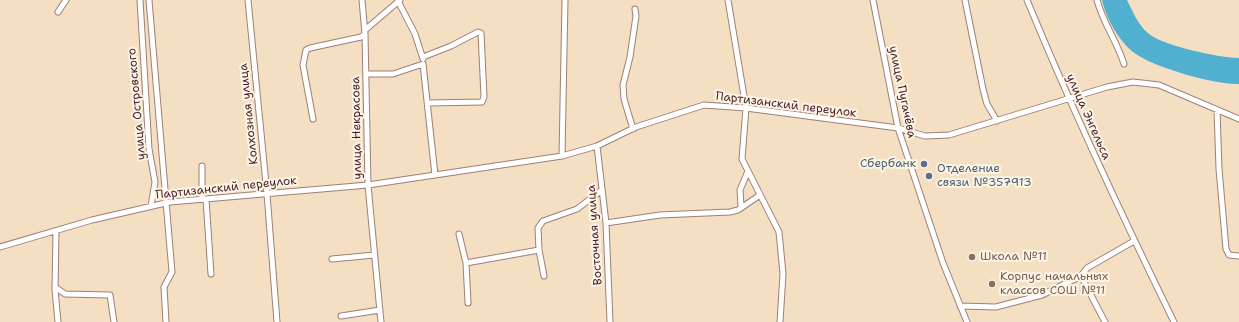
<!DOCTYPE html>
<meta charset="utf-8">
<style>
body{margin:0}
canvas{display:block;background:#f4dfc2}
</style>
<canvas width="1239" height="322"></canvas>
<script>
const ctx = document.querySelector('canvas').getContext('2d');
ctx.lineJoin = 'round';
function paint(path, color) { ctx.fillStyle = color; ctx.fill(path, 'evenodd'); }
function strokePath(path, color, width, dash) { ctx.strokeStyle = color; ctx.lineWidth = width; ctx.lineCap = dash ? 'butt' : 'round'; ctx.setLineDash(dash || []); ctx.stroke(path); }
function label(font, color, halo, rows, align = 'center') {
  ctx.font = font + ' "Shantell Sans",sans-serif'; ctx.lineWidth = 4; ctx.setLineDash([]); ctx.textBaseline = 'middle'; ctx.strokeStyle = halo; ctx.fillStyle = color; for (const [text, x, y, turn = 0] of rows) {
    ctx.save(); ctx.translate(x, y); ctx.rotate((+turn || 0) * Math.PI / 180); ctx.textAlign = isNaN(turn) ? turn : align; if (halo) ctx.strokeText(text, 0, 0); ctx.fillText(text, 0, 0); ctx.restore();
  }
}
paint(new Path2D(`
 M1102,0H1127C1133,12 1138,25 1149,34C1164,46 1220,58 1239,58V84C1215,85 1152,67 1133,52C1119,41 1106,18 1102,0Z`), '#51afcf');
const minor = new Path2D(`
 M140,0L149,149L155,182L151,206
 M149,0L172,272L164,287L166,322
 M248,0L267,194L277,322
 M362,0L365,34L368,185L381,322
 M728,0L746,108L742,159L779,232L783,274L780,322
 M873,0L898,128L943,263L967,322
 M965,0L983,89L987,104L997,121
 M1027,0C1072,109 1122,216 1174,322
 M1097,0C1103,23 1117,41 1124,64
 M398,1L415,34L423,59
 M58,12L66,0
 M365,30L400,0
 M423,57L451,46L478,32L481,33L484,97L482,102L428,103
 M366,74H393L423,64L435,175
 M1217,110L1219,169L1226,249L1229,255L1239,256
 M313,119L303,65L306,50L310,48L361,37L365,34
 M633,129L624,99L623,85L630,57L636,16L635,9
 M597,146L606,223L610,322
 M562,156L565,0
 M202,166V199
 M206,199L211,274
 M741,206L740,190L748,171
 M606,223L660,215L730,212L738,210L760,195
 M56,231L55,290L58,322
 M459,234L466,263L468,303
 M0,247L92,220L170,202L368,185L562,156L597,146L636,127L704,105L746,108L898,128L925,136L949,135L1107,87L1133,82L1159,85L1239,119
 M539,250L544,276
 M332,259L374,255
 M466,263L539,250L538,228L543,221L577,209L602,190
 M1081,276L1105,322
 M55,287L65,294L110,295L114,322
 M960,306L996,307L1042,295L1081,276L1087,268L1134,241
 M341,316L380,310`);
strokePath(minor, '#9f7f76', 7);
strokePath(minor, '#fff', 5);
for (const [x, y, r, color] of [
 [924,164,4,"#5c6f8a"],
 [929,176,4,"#5c6f8a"],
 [972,257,4,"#8d6e63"],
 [992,284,4,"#8d6e63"]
]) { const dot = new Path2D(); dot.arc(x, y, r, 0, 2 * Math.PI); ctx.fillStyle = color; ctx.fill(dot); strokePath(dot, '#fcf5e5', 1.5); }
label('12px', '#4a1f2b', '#fcf5e5', [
 ["улица Пугачёва",902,92,78],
 ["улица Островского",137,104,-95],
 ["Партизанский переулок",786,105,7],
 ["Колхозная улица",249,114,-96],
 ["улица Энгельса",1088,117,66],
 ["улица Некрасова",357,128,-91],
 ["Партизанский переулок",226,188,-6],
 ["Восточная улица",595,235,-94]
]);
label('12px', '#4e5e75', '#fcf5e5', [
 ["Сбербанк",916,164],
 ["Отделение",937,169,"left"],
 ["связи №357913",937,183,"left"]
], 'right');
label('12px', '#785e54', '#fcf5e5', [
 ["Школа №11",980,257],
 ["Корпус начальных",1000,277],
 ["классов СОШ №11",1000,291]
], 'left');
</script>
